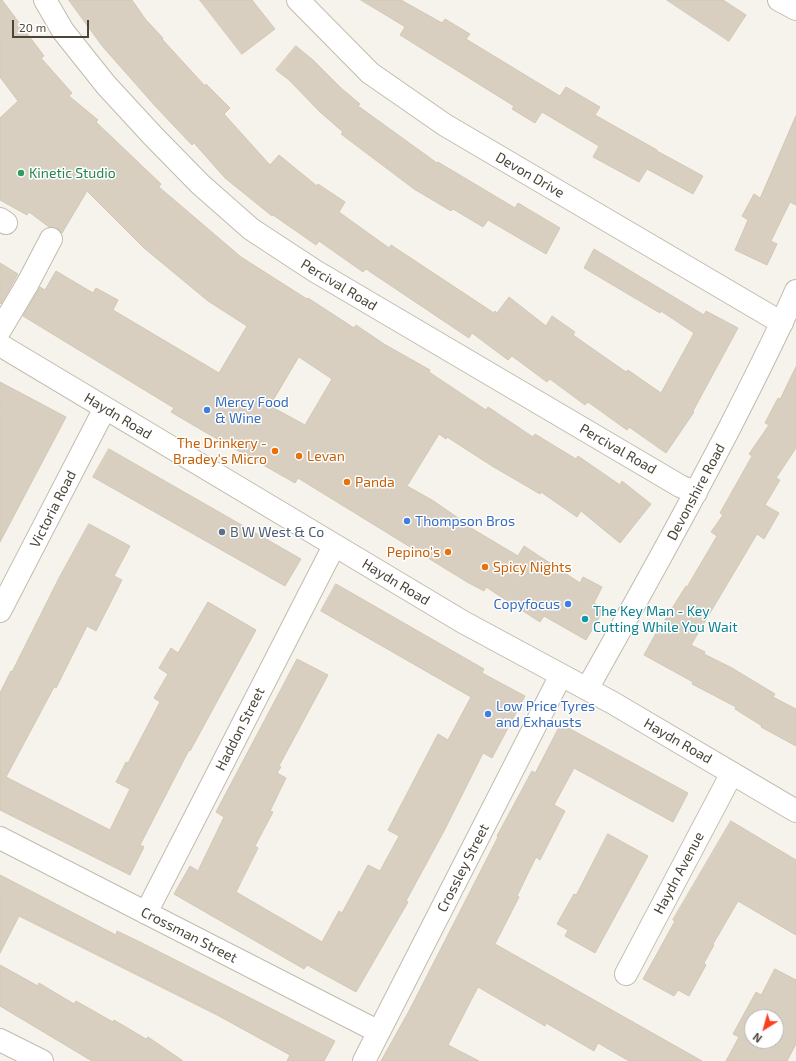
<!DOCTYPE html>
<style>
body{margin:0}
#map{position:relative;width:796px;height:1061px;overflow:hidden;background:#f6f3ec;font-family:"Exo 2",sans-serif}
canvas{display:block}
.north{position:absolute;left:744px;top:1009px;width:40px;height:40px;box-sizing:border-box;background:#fff;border:1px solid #b7b4b0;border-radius:50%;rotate:217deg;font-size:11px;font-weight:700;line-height:16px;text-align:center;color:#4b4439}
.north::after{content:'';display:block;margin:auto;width:14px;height:18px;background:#fc3f1d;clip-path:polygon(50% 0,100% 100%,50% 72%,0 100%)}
.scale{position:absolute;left:12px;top:20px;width:77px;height:18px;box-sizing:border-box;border:2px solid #4b4439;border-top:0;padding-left:5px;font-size:12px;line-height:14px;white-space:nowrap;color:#4b4439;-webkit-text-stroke:3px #fff;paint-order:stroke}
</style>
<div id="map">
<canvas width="796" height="1061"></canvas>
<div class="north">N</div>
<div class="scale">20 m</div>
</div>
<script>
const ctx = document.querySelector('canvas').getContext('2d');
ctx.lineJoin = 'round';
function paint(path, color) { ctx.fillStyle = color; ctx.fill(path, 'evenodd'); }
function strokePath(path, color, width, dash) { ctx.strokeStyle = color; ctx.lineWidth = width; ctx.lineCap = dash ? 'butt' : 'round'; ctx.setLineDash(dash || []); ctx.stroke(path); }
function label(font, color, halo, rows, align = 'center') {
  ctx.font = font + ' "Exo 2",sans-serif'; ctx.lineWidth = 3; ctx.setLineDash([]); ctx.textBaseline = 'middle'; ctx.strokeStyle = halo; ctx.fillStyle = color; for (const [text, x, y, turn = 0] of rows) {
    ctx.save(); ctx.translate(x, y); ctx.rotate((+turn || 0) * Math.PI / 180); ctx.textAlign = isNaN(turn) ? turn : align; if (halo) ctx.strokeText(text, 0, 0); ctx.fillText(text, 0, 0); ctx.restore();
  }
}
const building = new Path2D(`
 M0,0H2L44,56L41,58L72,93L69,96L98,120L96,122L161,184L159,187L241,257L307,299L308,298L354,328L356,325L384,344L430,370L429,372L486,410L488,407L533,437L535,434L576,459L578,456L620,485L622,481L651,504L620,543L581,511L577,517L541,492L540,494L492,466L447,437L446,439L439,434L407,486L432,500L467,524L466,525L518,556L524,546L580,583L583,577L602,587L594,603L604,609L586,640L544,616L540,622L486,587L484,591L467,582L298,478L295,483L205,432L171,412L174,408L23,316L40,287L45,290L56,271L93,293L96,288L118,300L113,310L219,373L247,326L208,301L144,248L87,191L62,233L57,228L49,227L29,212L27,215L0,200V118L18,101L0,77ZM299,357L332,379L305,425L270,406Z
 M69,0H132L146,20L163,38L162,39L205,86L206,84L230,108L224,114L270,165L279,155L317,186L318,184L345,202L339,212L389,248L391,245L494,313L495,311L497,313L509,297L546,326L552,316L575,332L573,335L626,372L628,370L661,393L694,333L661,311L660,313L584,268L594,249L704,315L706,311L738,328L693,411L694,412L666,453L629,427L627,430L588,402L585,405L550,379L547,382L512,356L508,360L472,333L469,338L366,269L363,272L319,241L316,245L273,215L272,216L225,178L194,143L192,145L156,107L103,47Z
 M200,0H252L275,29L242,54Z
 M361,0H401L442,23L445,19L470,34L466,39L530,78L560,96L566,87L600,107L595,115L657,150V151L703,176L693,194L647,169L639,182L593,157L599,146L542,112L535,123L512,109L514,106L400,35L405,27Z
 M667,0H723L746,15L729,41Z
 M296,46L313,60L341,88L360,104L358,106L437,163L438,162L515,208L518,203L560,228L546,254L488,220L483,227L453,209L451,211L414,189L341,134L343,132L320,112L289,80L276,70Z
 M796,116V205L790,202L771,241L777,244L767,265L735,250L748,220L742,216L754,194L760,198Z
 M0,263L18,274L1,304L0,303Z
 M796,367V448L776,478L780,480L765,505L779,513L764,539L757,534L691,645L705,652L704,654L732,668L775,694L773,697L796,709V746L761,727L762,726L735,709L736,707L692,684L693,682L644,655L660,626H661L686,586L687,587L717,536L711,532L723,515L720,513L752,456L749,454L769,425L765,423L778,398L780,399Z
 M0,382L66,417L0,542Z
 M109,449L301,559L285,586L93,477Z
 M89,524L130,546L114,576L122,580L96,631L87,626L56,688L54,687L6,777L110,830L130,789L116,782L126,762L128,763L160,702L154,698L168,674L159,668L171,648L178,653L208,602L256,630L190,751L189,750L140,845L144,847L130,875L0,810V693L11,671L12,672L59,578Z
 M336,584L484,669L482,673L525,696L492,758L483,753L444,831L406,901L408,902L356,992L307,965L304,969L174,894L190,866L198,871L224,817L216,812L297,659L328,675L279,766L281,767L277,773L286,778L270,811L273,812L255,846L258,848L236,892L322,942L339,911L342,913L368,865L380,871L399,836L388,830L438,734L448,740L471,697L321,611Z
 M561,724L688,793L673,822L574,768L554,805L565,811L540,860L536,857L517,896L519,897L495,944L702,1061H629L598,1043L594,1051L546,1023L545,1026L478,987L448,1045L479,1061H381L409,1011L498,837L497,836L532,771L535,773Z
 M731,821L796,860V935L738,901L719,934L713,944L714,945L704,963L706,965L689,996L678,990L674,996L643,979L675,921L673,920Z
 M608,834L648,856L595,953L565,936L568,930L557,924L574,894L576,895Z
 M0,875L116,935L117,931L142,943L335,1041L324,1061H287L290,1055L217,1015L19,916L0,953Z
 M0,965L38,986L39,983L74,1004L76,1001L113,1022L114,1020L146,1039L148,1037L183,1061H92L0,1006Z
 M775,969L796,980V1044L787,1061H726L739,1037L733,1034L756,992L761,995ZM752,1017H776V1041H752Z`);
paint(building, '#d8cfc1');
strokePath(building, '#d3c7b4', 1);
const minor = new Path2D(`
 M45,0L63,31L106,85L153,136L200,184L251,229L315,271L680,486L696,493
 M298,0L370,73L445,125L782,323
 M779,0L796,9
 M0,219L6,223
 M0,330L28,283L51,239
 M0,345L463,622L613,703L796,811
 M0,611L105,408
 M587,689C636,602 684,516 730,427C753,382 776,337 796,291
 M0,838L379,1032
 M146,913L334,546
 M626,974L732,773
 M0,1040L42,1061
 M364,1061L561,675`);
strokePath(minor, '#c2bbae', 24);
strokePath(minor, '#fff', 22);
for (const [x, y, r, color] of [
 [21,173,4,"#2e9e5b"],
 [207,410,4,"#3f7fe0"],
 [275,451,4,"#e8710a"],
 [299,456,4,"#e8710a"],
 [347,482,4,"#e8710a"],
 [407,521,4,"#3f7fe0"],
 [222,532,4,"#5c6f8a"],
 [448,552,4,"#e8710a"],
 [485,567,4,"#e8710a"],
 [568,604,4,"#3f7fe0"],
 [585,619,4,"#0f9aa8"],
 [488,714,4,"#3f7fe0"]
]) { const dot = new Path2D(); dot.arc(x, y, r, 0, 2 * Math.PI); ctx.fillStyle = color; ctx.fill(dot); strokePath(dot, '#fff', 1.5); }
label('14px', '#27864d', '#fff', [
 ["Kinetic Studio",29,173]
], 'left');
label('14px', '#4b4439', '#fff', [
 ["Devon Drive",530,175,30],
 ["Percival Road",339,285,31],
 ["Haydn Road",118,416,31],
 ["Percival Road",618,449,30],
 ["Devonshire Road",696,492,-62],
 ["Victoria Road",53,509,-63],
 ["Haydn Road",396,582,31],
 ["Haddon Street",240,729,-63],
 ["Haydn Road",678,741,30],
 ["Crossley Street",463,868,-63],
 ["Haydn Avenue",679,873,-62],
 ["Crossman Street",189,935,27]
]);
label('14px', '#366cbe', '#fff', [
 ["Mercy Food",215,402],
 ["& Wine",215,418],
 ["Thompson Bros",415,521],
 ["Copyfocus",560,604,"right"],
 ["Low Price Tyres",496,706],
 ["and Exhausts",496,722]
], 'left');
label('14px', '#c56008', '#fff', [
 ["The Drinkery -",267,443,"right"],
 ["Bradey's Micro",267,459,"right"],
 ["Levan",307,456],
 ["Panda",355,482],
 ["Pepino's",440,552,"right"],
 ["Spicy Nights",493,567]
], 'left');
label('14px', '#4e5e75', '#fff', [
 ["B W West & Co",230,532]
], 'left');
label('14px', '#0d838f', '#fff', [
 ["The Key Man - Key",593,611],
 ["Cutting While You Wait",593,627]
], 'left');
</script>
